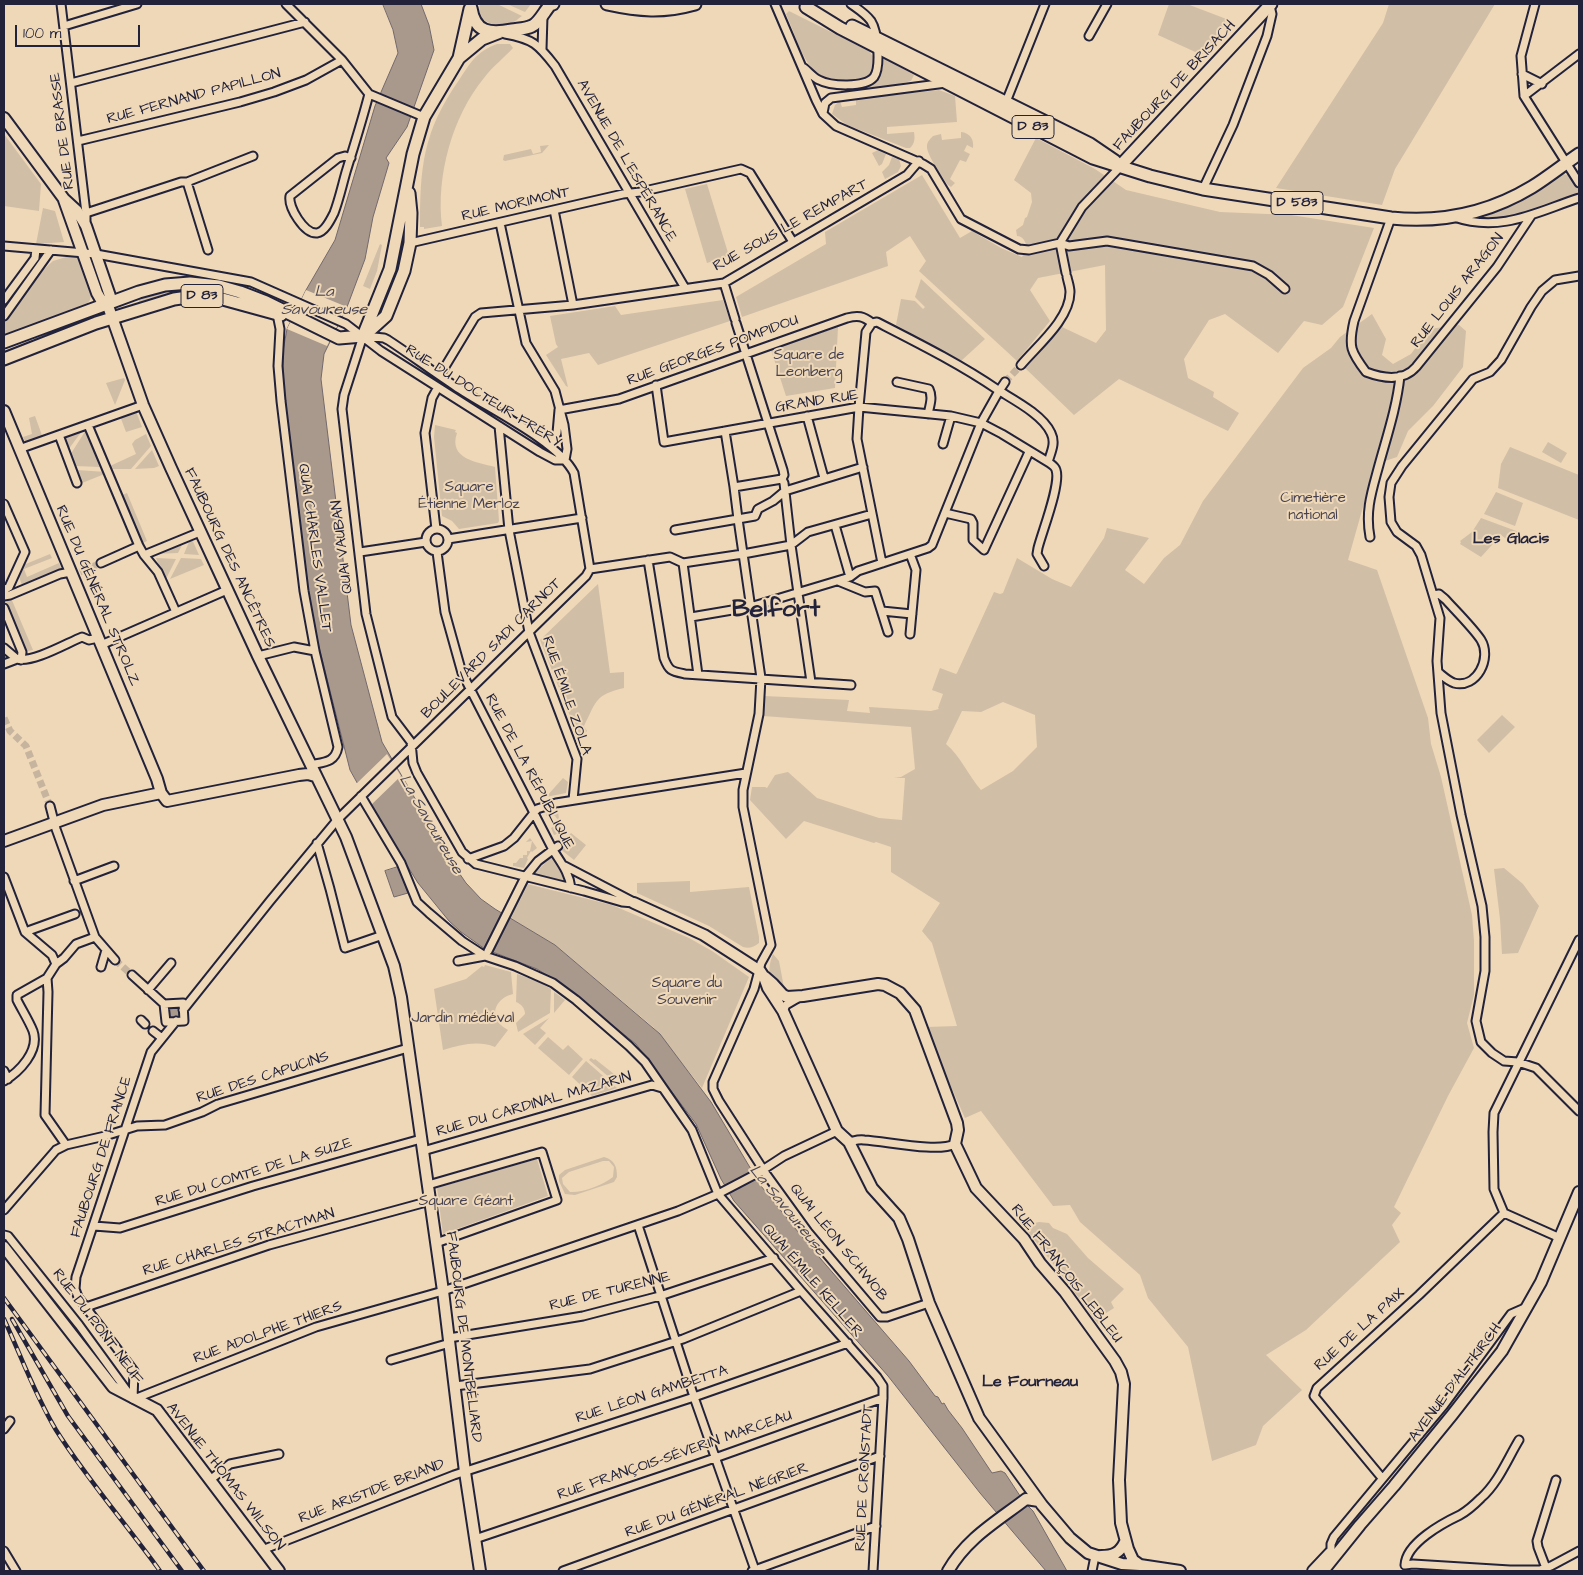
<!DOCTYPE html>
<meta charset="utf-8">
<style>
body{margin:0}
#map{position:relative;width:1583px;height:1575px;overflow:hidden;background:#efd8b8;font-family:"Architects Daughter",sans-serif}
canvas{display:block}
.frame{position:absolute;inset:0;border:5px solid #22223b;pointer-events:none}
.scale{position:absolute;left:15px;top:25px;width:125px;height:22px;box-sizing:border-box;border:2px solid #22223b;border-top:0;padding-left:6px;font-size:15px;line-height:18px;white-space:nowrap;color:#22223b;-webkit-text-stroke:4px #efd8b8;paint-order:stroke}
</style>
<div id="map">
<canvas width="1583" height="1575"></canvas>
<div class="frame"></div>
<div class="scale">100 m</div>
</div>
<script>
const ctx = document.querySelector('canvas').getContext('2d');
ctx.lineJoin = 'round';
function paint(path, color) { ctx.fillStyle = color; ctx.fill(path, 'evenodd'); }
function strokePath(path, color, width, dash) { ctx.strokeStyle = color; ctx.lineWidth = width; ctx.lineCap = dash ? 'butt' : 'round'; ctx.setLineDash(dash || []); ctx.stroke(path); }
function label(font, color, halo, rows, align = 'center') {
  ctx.font = font + ' "Architects Daughter",sans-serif'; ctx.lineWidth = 4; ctx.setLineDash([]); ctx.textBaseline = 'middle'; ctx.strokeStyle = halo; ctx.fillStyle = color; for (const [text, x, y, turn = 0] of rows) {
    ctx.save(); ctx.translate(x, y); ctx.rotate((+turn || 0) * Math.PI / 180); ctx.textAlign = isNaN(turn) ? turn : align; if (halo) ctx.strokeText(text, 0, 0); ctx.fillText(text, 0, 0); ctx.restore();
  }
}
paint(new Path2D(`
 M480,4H497L522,16C519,18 515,22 512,23C497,29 476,23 480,4Z
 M507,4H531L525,12Z
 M1169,4H1187L1229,20L1202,55L1158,35Z
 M1389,4H1495L1395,169L1382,205L1276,188L1383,23Z
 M789,11L869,51L874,58L872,74C867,80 859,80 850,81C806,86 801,47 786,14Z
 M497,44H510L513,48C504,58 492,67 484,78C452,117 436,176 442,226L424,229V227H420C420,166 423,132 459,80C471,62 476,52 497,44Z
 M884,58L914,75L911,81L886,87L841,92V89C858,87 879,87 883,66C883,63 883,61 884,58Z
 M939,90L955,96L957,122L887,127V134L914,132C915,139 915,143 910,148H906L847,125L832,114L835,105L840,101L842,107L856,105V99Z
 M961,132C970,133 974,139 973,148L967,145L964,151L970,154L966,162L960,160L950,179L955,183L951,187L948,185C943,178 926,154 927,146C927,142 930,139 933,136L941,134L942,140L961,138Z
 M4,134L41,184L39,211L4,206Z
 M1036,138L1095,169L1126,190L1220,212L1291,215L1374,228L1343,307L1322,325L1304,321L1278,353L1225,314L1209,320L1184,359L1188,378L1214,392L1213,397L1239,413L1228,431L1119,379L1074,415L1025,368L1062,327L1096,343L1106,330L1105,265L1038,278L1030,290L1050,321L1017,361L919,271L926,261L910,236L886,252L888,266L742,317L736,297L826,244L825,232L922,175L960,238L972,231L1001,248L1022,257L1027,247C1025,241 1023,236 1017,236L1016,230L1023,225L1025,218L1027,217L1032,202L1031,193L1014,180Z
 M549,145L542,153L505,161L503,160L504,155L531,149L533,154L541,152L540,146Z
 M878,150L886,154L882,164L879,166L872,153Z
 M892,157L899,159L901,166L898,172L885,179L882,172L889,165Z
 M1562,174L1569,175L1577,186L1578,191C1571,202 1553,201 1542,205C1538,207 1535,210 1532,212C1518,218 1495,224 1481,218L1517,204Z
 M707,184L729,256L707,263L685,189Z
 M43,208L55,211L64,242L36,244Z
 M380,244L382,245L377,271L370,289L363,286Z
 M66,257H78L91,295L90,300L87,304L4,335V323L43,270L53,261Z
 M921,279L985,339L961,361L896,325L901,299L915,301L923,309L925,307L915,297Z
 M182,288L222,290L253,302L228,295L140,305L138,298L168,289Z
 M723,300L730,321L598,365L589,353L561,359L568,387L566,386L546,355L558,347L556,344L550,316L615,306L621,315Z
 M1372,314L1386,339L1382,355L1393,364L1411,354L1429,329L1459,325L1466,331L1463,367L1433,406L1408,431L1397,457L1382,462L1376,461L1348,560L1377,570L1428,718L1431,744L1441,777L1472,915L1474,941V995L1467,1023L1474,1048L1448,1096L1394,1207L1401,1213L1392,1225L1400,1242L1306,1330L1266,1355L1302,1390L1263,1426L1256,1445L1212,1461L1188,1347L1148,1298L1140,1275L1080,1222L1070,1205L1053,1206L981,1111L965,1118L947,1078L927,1027L957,1026L932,943L922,931L940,903L891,872V847L876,842L874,843L804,821L786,839L750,800L752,787H765L767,788L775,775L788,772L817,798L879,818L902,820L905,778H894L901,777L915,769L911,727L763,716L764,696L849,700L847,711L870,713L869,707L931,711L939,709L938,708L943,694L932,690L940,668L956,674L957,673L994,592L1000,594L1003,593L1017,558L1052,579L1071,587L1104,538L1107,528L1149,538L1125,570L1144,584L1164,558L1180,545L1203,501L1303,368L1331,348L1340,337ZM1003,702L1035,715L1037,747L1013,771L981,790C968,775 961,757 946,744L962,711L981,712Z
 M838,327L835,388L786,396L771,350Z
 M124,378L125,380L115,405L106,383Z
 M136,411L142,427L126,432L120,416Z
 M35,416L43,438L26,444L23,437L32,434L29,418Z
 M435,425L456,430L455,432L457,433C448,459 477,462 495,467L499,521L498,523L459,529L452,521L442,516L434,437Z
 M86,430L100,467L75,466L70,455Z
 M82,431L68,450L63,437Z
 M146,434L151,446L131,469H108V467L110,466L136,454L132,444L135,440Z
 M1548,442L1567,453L1561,463L1542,452Z
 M1510,447L1579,475V520L1498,488L1501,464Z
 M152,450L159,466L154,468L135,469Z
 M77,470L106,472L107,473L82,483Z
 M1496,492L1523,503L1515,526L1484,514Z
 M127,493L147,541L140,544L120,496Z
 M1481,518L1519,532L1509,541L1501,535L1481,557L1460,544L1461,542L1460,541L1472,532Z
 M191,537L199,555L184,554Z
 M184,541L178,553L154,554Z
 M50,554L52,558L24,569L27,577L59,563L62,570L24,586L22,585L17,572L21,566Z
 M156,558L176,559L165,581V580Z
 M181,558L201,559L204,565L170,579Z
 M598,584L610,673L624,672V688C595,695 597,700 584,726L587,731L579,739L540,640Z
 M11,598L33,650L28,651L24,650L6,606L7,601Z
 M1502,715L1515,727L1489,753L1477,740Z
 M563,778L568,782L566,793L546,797Z
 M553,810L558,812L562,839L559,840L557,834L554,835L551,828L557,825L558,820L555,816H546V814Z
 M571,833L586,845L574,860L559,848Z
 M530,838L537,848L532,852L531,851L527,858L528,859L524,868L513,866V863H516L520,858H523V855H527V851H530L532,841L526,842Z
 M551,857L564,873L566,882L534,874Z
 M1504,868L1523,884L1539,906L1518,953L1502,954L1500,919L1494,869Z
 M690,881V892L749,887L759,937V943C754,947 749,949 743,947L709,926L637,893V883Z
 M527,884L612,905L689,938L712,951L749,977L702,1088L653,1027L555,945L510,918Z
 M773,954L779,961L785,993C769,981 766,972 773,954Z
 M485,965L511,972L513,994C500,997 490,1009 498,1022C500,1025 505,1028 508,1030L495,1047C477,1040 461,1045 443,1050L434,989L466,979L482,966L484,967Z
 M517,974L537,981L551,989L550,1013L518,1032L516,1023L525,1014C525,1008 521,1004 516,1002Z
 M554,992L565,1000L554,1013Z
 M549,1018L540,1028L546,1033L535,1045L523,1034Z
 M548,1037L563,1050L568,1045L583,1059L569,1075L538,1048Z
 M591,1058L594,1060L595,1059L614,1074L610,1078L589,1060Z
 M586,1061L617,1088L592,1096L572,1077Z
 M604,1157C615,1160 617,1167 617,1177L614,1182L575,1195L565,1194L559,1181V1175L565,1170ZM603,1161H609L614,1167L613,1177C603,1185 583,1193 570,1192L563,1184L562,1178L569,1172Z
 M537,1159L548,1196L443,1234L437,1188Z
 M1039,1222L1049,1223L1053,1228L1067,1234L1088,1258L1124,1289L1111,1302L1114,1308L1100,1317L1102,1322L1100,1324H1098L1064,1278L1026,1229L1031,1224Z`), '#d1bea6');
const water = new Path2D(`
 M383,4H421L429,25L434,50L407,127L386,158L389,163L373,217L365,259L347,307L324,354L321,379L351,625L382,742L455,867L466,883L481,899L495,909L555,945L660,1034L711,1102L761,1186L807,1243L909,1361L935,1396L938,1397L942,1404L944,1403L948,1410L962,1428L992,1473L1001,1471L1005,1473L1024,1502L1033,1511L1067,1571H1046L980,1493L888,1376L734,1201L721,1179L696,1124L636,1044L561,984L537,969L485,949L461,932L449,921L418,883L370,806L350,770L316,635L308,592L289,436L283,380V351L287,329L306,290L335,240L375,106L398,53L393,30Z
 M398,867L408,893L394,897L385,871Z
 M181,1006V1018L169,1019L168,1007Z`);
paint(water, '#a9998d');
strokePath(water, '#73696c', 1);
paint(new Path2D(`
 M306,290L347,307L327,346L287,329Z
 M387,754L401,776L370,806L356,784Z`), '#efd8b8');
strokePath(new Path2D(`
 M1005,382L1021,365
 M80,572L101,563
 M4,718L10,731L26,746L50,806
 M115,960L132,975`), '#c6b49f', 7, [7, 3.5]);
const street = new Path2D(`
 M61,4L86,213V226
 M286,4L342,60L369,94L424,117
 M775,4L816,100L823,114L836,126L923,164L931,169L961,219L1019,249L1029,250L1060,243
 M1535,4L1521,56L1524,96L1579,183
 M64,26L137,4
 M505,34C533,39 538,44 555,66L685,288
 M1089,36L1107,4
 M542,49L543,16
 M804,68C809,72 814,78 819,80C830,86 865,88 874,77C881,67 878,32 871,21C866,14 858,9 851,4
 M1522,74L1542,84
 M71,83L305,22
 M1524,96L1579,54
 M1002,104L1006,102L1045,4
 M823,113L825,103L831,98L946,83
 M78,141L240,102L274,92L306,80L342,60
 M351,158L345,156L338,158L290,196C288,207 304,234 317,233C325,232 331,219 334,213C339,200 342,186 346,172C354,146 362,121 369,94
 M187,182L208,250
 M1203,189L1233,125L1267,36L1272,14L1270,6
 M554,210L573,305
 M86,213L181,182H187L253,156
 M1454,217C1501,233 1536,212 1579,198
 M1391,218L1354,321C1348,347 1351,352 1366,372C1382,378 1403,382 1416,367L1497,267L1531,216
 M500,223L526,343L555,391L564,425L567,449L565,460
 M410,243L623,194L640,192L741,169L750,173L793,242
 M1060,243L1069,246L1107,241L1253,266L1269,275L1285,289
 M4,246L96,254L251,282L346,324L381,351L540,452L555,460H565
 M1066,273L1060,243L1082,207L1121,166
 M1579,276L1555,280L1542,291L1531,307L1501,360L1490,372L1473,379L1402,466L1391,483L1389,497L1391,522L1397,532L1416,546L1421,555L1440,618L1437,661L1441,713L1461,815L1482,906L1485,937V971L1476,1021L1481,1042L1492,1053L1504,1061L1518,1062L1536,1068L1579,1111
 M724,283L735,319
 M4,300L35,258L36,249
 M277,314L280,329L278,366L281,401L304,591L315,651L338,747C335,763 324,762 310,765
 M4,316L51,250
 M736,323L783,470L784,475L782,479
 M872,323L866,332L859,407L857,439L882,563
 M872,323L877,322C918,343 960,364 998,390C1014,400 1043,415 1051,433C1056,443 1051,452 1048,462
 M363,336L344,395L342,409L366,614L392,717L411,742L413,763L417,773L462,852L476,864L584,891L622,902L634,903
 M364,336L384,338L388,340C411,355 432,371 455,386C487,408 557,440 574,473L590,569
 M1021,365C1037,346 1070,319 1070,292C1070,287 1068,282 1067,277
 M440,375L475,317L481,313L573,305L724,283L907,175L919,161
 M897,382L929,389C933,397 930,405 928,414
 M656,385L664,442L859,407L951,416L981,423L1002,434L1048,462C1051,464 1055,466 1056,470C1061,484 1042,532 1038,548L1037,554L1044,566
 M559,410L619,399L847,318C858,315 863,316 872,323
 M807,416L824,478
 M88,425L139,546
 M499,426L509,530L529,632L577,759L573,800
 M725,431L734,487L738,519L761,678L759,714L743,790V807L771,945L761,963L754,989L713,1082V1089L719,1101L766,1174L808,1232L880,1317H887L929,1303
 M59,435L77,483
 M943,444L951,416
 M549,445L557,433L559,410
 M19,449L143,405
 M782,479L784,483L791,545L811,682
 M734,487L782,479
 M4,504L25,552L9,587L4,590
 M945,513L971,519L973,523V540L984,550L1029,452
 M835,525L850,577
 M426 540a11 11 0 1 1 22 0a11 11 0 1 1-22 0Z
 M436,529L425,433L432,398L438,387
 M675,530L755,516L758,509L773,501L785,491L863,467
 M1370,537C1365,510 1372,491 1379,465C1387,436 1397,406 1400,376
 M448,539L582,518
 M360,552L426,542
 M437,552L445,612L462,673L553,850C561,863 569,872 571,888
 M910,554L916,570L910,634
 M144,555L200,532
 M648,560L664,658C669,671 671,671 685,674L851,685
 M101,563L139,546L144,555L158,572L176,612
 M683,563L743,554L791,545L808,532L872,514
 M683,563L698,675
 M590,569L670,557L683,563
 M838,581L865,592L875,591L888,632
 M1434,595L1439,594L1445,599C1455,610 1474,629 1481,640C1492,658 1477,689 1454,683C1448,681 1443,676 1438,672
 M4,596L10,595L60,574L71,572
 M4,608L22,652L21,660
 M882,611L912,614
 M691,617L750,607L850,577L858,571L928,548L932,545L981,423L999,391L1005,382
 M101,645L227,590
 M4,648L17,659
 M258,656L294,647L315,651
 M4,664L17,659C33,663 67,643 82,637L89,640L98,638
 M361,796L401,863L417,902L429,913L462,941L485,956L515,966L553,983L576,1000L629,1046L645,1062L692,1130L718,1194L801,1291L877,1377L883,1386V1398L873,1571
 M50,806L56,829L95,937L115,960
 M317,843L330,889L345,948L383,935
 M468,859L504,846L514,838L537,809L556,803L746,773
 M565,866L632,901
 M4,877L25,932L52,955L56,964L47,978
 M74,881L114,866
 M25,932L75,914
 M488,951L525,877L538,861L558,846
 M458,961L485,956
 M56,964L64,958L76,944L95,937
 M101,967L106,950
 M132,975L164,1004
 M47,978L48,992L45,1115L66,1145
 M148,990L171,963
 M183,1003L184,1021L166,1022L164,1004Z
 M183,1010L270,901L338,819L586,576L590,569
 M783,1011L786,1005L798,998
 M141,1020L145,1024
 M153,1031L162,1038
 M4,1071L8,1079
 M4,1081C19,1072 40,1051 33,1031C29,1021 22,1010 17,1000V995L47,978
 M849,1142C854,1141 859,1139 864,1140C886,1141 937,1153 955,1144
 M423,1151L652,1085L662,1088
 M428,1185L542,1152L557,1200L436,1243
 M4,1210L56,1150L66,1145L105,1136L137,1126L165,1125L202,1112L218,1104L408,1048
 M638,1225L695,1400L755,1570
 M94,1226L120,1228L253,1186L421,1139
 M4,1235L8,1236L79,1325L130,1395
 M1560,1238L1504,1213L1494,1189L1493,1132L1494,1113L1579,940
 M86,1307L269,1245L430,1201
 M449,1338L583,1316L660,1296L774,1258
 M391,1360L450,1343
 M455,1386L590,1369L683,1339L801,1291
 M133,1399L134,1371L78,1297L75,1289L76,1277L151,1052L176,1021
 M134,1399L316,1327L443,1291L678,1211L718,1194L758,1173L784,1156L837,1131
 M4,1429L10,1421
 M1382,1478L1314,1396L1317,1388L1419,1295L1504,1213
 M210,1480L230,1464L279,1454
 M475,1539L715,1458L883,1398
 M262,1550L454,1475L694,1397L848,1343
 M4,1551L16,1571
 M1331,1553V1544L1334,1537L1444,1405L1511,1314L1527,1307
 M1405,1565L1413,1564L1510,1570H1540L1551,1566L1579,1551
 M1405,1565C1406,1543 1443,1523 1460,1515C1467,1511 1475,1504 1481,1498C1498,1483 1507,1460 1519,1440
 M1546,1568L1538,1547L1537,1541L1556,1480
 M563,1571L880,1456
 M752,1571L876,1526
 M1092,1571L1095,1556`);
const secondary = new Path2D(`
 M4,118L64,199L77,211L86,226L110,296L107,303L143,405L171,468L258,656L346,837L394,966L401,997L443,1291L465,1472L480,1571
 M64,200L97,293L101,300L107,303
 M4,411L157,779L161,793L167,801L299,775L308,774L315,776
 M4,841L103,805L161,793
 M634,903L704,935L760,971L764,977L768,988L783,1011L837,1131L849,1142L872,1188L899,1218L908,1239L929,1303L979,1418L1042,1505L1070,1538L1088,1553L1122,1564L1140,1565L1180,1571
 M765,977L773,984L783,995L787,997L803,996L878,984L885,985L900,993L915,1010L957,1123L958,1130L955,1144L976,1188L1024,1239L1040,1263L1065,1292L1115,1361L1121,1372L1124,1384L1119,1480L1121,1523L1128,1549L1133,1560L1140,1565
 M4,1247L113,1387L157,1410L279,1571
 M1101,1556C1113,1556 1120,1553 1125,1542
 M948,1571C967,1538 996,1522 1026,1499L1039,1501
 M1313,1571L1330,1553
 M1323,1571L1360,1525L1394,1486L1452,1415L1502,1351L1541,1282L1579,1192`);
const primary = new Path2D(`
 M607,4C639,11 663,13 695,4
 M806,7L840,28L1093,158L1150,176L1203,189L1391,218C1440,223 1489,213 1532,187C1548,177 1563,165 1579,154
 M471,8C475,33 490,34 512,30C518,29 526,29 532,26C539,23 544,12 550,5L553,4
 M852,26L1090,144L1115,161
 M459,58L470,9
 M1121,165L1271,4
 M365,335L386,316L404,271L410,243L411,213L409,193
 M363,336L390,269L413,154L424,117L459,58L482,39L500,32
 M4,342L139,292L165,285L190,283L219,286L240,292L266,302L339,338L363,336
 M4,359L96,323L174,299L195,296L219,298L281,315`);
strokePath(street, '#22223b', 11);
strokePath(secondary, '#22223b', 14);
strokePath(primary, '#22223b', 15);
strokePath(street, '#efd8b8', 7);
strokePath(secondary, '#efd8b8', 10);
strokePath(primary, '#efd8b8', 11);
const rail = new Path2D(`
 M4,1298L204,1571
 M4,1319C21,1356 35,1395 56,1430C87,1479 126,1524 160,1571
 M12,1319L68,1416L182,1571`);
strokePath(rail, '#22223b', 4.5);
strokePath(rail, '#efd8b8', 2.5, [8]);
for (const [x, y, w] of [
 [1033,127,42],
 [1297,203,52],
 [202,296,42]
]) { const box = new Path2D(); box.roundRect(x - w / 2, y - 11.5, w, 23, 4); ctx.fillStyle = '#efd8b8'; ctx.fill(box); strokePath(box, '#22223b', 1); }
label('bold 14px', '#22223b', null, [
 ["D 83",1033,127],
 ["D 583",1297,203],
 ["D 83",202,296]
]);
label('15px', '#22223b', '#efd8b8', [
 ["FAUBOURG DE BRISACH",1175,86,-47],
 ["RUE FERNAND PAPILLON",194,97,-15],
 ["RUE DE BRASSE",63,131,-97],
 ["AVENUE DE L'ESPÉRANCE",626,161,60],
 ["RUE MORIMONT",516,205,-13],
 ["RUE SOUS LE REMPART",791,226,-29],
 ["RUE LOUIS ARAGON",1458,291,-52],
 ["RUE GEORGES POMPIDOU",713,351,-20],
 ["RUE DU DOCTEUR FRÉRY",483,397,32],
 ["GRAND RUE",817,402,-9],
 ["QUAI VAUBAN",343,547,-97],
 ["QUAI CHARLES VALLET",314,548,82],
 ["FAUBOURG DES ANCÊTRES",229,558,65],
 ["RUE DU GÉNÉRAL STROLZ",97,596,67],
 ["BOULEVARD SADI CARNOT",492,649,-45],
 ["RUE ÉMILE ZOLA",566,696,71],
 ["RUE DE LA RÉPUBLIQUE",529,772,62],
 ["RUE DES CAPUCINS",263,1078,-18],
 ["RUE DU CARDINAL MAZARIN",534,1105,-16],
 ["FAUBOURG DE FRANCE",102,1157,-72],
 ["RUE DU COMTE DE LA SUZE",254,1173,-17],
 ["RUE CHARLES STRACTMAN",239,1243,-17],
 ["QUAI LÉON SCHWOB",838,1243,51],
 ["RUE FRANÇOIS LEBLEU",1066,1274,52],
 ["QUAI ÉMILE KELLER",812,1281,49],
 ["RUE DE TURENNE",610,1292,-14],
 ["RUE DU PONT NEUF",97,1327,53],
 ["RUE DE LA PAIX",1360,1330,-42],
 ["RUE ADOLPHE THIERS",268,1333,-20],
 ["FAUBOURG DE MONTBÉLIARD",463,1337,83],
 ["AVENUE D'ALTKIRCH",1456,1383,-53],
 ["RUE LÉON GAMBETTA",652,1395,-18],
 ["RUE FRANÇOIS-SÉVERIN MARCEAU",675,1456,-19],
 ["AVENUE THOMAS WILSON",225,1477,52],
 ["RUE DE CRONSTADT",865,1478,-87],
 ["RUE ARISTIDE BRIAND",372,1492,-21],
 ["RUE DU GÉNÉRAL NÉGRIER",717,1501,-20]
]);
label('15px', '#454150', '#efd8b8', [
 ["Square de",809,356],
 ["Leonberg",809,373],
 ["Square",469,488],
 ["Étienne Merloz",469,505],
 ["Cimetière",1313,499],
 ["national",1313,516],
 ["Square du",687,984],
 ["Souvenir",687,1001],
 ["Jardin médiéval",463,1019],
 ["Square Géant",466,1202]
]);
label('italic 16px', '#4a4654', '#efd8b8', [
 ["La",324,293],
 ["Savoureuse",324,311],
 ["La Savoureuse",430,825,60],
 ["La Savoureuse",787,1211,51]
]);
label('bold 16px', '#22223b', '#efd8b8', [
 ["Les Glacis",1511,540],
 ["Le Fourneau",1030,1383]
]);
label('bold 25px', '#22223b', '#efd8b8', [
 ["Belfort",776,611]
]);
</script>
